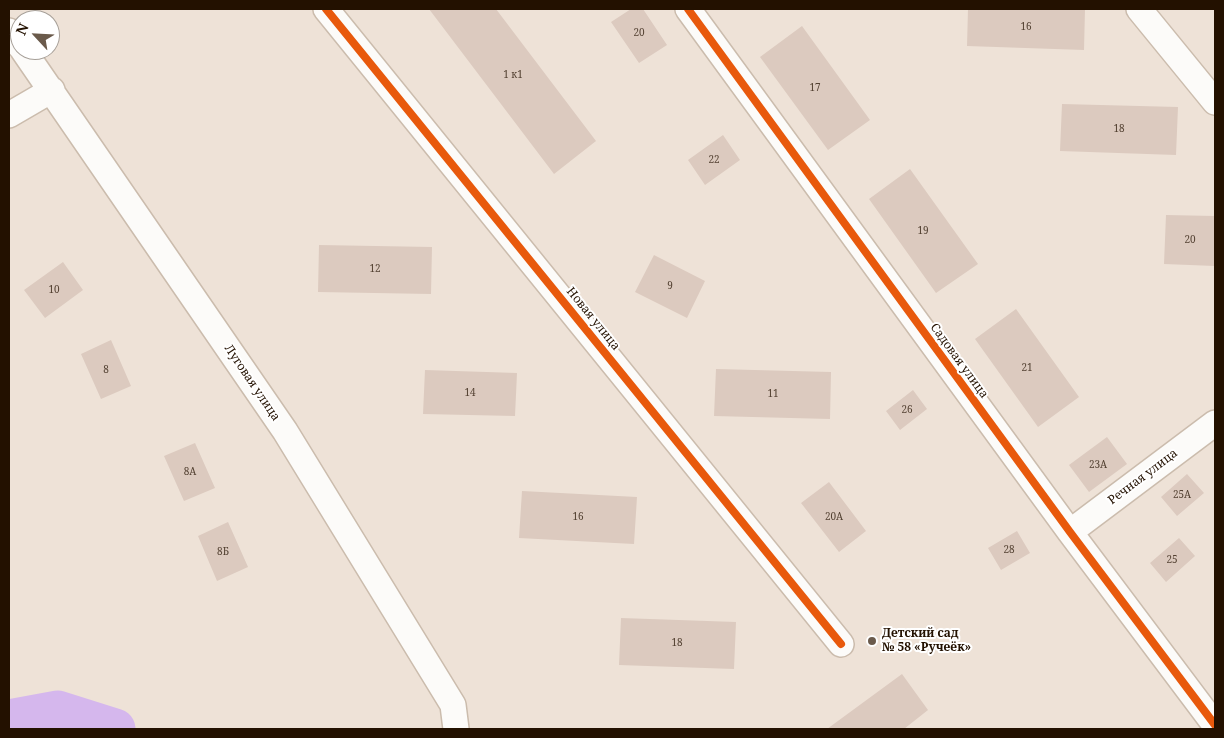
<!DOCTYPE html>
<meta charset="utf-8">
<style>
body{margin:0}
#map{position:relative;width:1224px;height:738px;overflow:hidden;background:#eee2d7;font-family:"Noto Serif",serif}
canvas{display:block}
.frame{position:absolute;inset:0;border:10px solid #231100;pointer-events:none}
.north{position:absolute;left:10px;top:10px;width:50px;height:50px;box-sizing:border-box;background:#fff;border:1px solid #a7a099;border-radius:50%;rotate:295deg;font-size:14px;font-weight:700;line-height:20px;text-align:center;color:#231100}
.north::after{content:'';display:block;margin:auto;width:18px;height:22px;background:#6a5a4b;clip-path:polygon(50% 0,100% 100%,50% 72%,0 100%)}
</style>
<div id="map">
<canvas width="1224" height="738"></canvas>
<div class="frame"></div>
<div class="north">N</div>
</div>
<script>
const ctx = document.querySelector('canvas').getContext('2d');
ctx.lineJoin = 'round';
function strokePath(path, color, width, dash) { ctx.strokeStyle = color; ctx.lineWidth = width; ctx.lineCap = dash ? 'butt' : 'round'; ctx.setLineDash(dash || []); ctx.stroke(path); }
function paint(path, color) { ctx.fillStyle = color; ctx.fill(path, 'evenodd'); }
function label(font, color, halo, rows, align = 'center') {
  ctx.font = font + ' "Noto Serif",serif'; ctx.lineWidth = 4; ctx.setLineDash([]); ctx.textBaseline = 'middle'; ctx.strokeStyle = halo; ctx.fillStyle = color; for (const [text, x, y, turn = 0] of rows) {
    ctx.save(); ctx.translate(x, y); ctx.rotate((+turn || 0) * Math.PI / 180); ctx.textAlign = isNaN(turn) ? turn : align; if (halo) ctx.strokeText(text, 0, 0); ctx.fillText(text, 0, 0); ctx.restore();
  }
}
strokePath(new Path2D(`
 M9,720L58,711L115,729`), '#d5b7ed', 41);
paint(new Path2D(`
 M429,9H496L596,141L554,174Z
 M631,9H643L667,45L639,63L611,22Z
 M968,9H1085L1084,50L967,46Z
 M802,26L870,120L828,150L760,57Z
 M1062,104L1178,107L1176,155L1060,151Z
 M723,135L740,160L705,185L688,160Z
 M910,169L978,264L936,293L869,199Z
 M1166,215L1215,216V266L1164,264Z
 M319,245L432,247L431,294L318,292Z
 M654,255L705,281L687,318L635,292Z
 M63,262L83,290L45,318L24,290Z
 M1016,309L1079,397L1038,427L975,339Z
 M111,340L131,386L101,399L81,354Z
 M716,369L831,372L830,419L714,416Z
 M425,370L517,373L515,416L423,414Z
 M913,390L927,409L900,430L886,411Z
 M1107,437L1127,464L1089,492L1069,465Z
 M195,443L215,488L184,501L164,456Z
 M1187,474L1204,493L1177,516L1161,497Z
 M829,482L866,531L839,552L801,503Z
 M522,491L637,497L634,544L519,538Z
 M228,522L248,567L217,581L198,536Z
 M1017,531L1030,553L1001,570L988,548Z
 M1179,538L1195,556L1166,582L1150,563Z
 M621,618L736,622L734,669L619,665Z
 M902,674L928,710L904,729H827Z`), '#dccabf');
const minor = new Path2D(`
 M326,9L841,644
 M688,9L1070,532L1215,725
 M1139,9L1215,102
 M9,31L20,46
 M23,50L285,431L453,705L456,729
 M9,115L52,90
 M1070,532L1215,423`);
strokePath(minor, '#cbbcad', 28);
strokePath(minor, '#fcfbf9', 25);
strokePath(new Path2D(`
 M326,9L841,644
 M688,9L1070,532L1215,725`), '#e8590c', 8);
for (const [x, y, r, color] of [
 [872,641,5,"#6a5a4b"]
]) { const dot = new Path2D(); dot.arc(x, y, r, 0, 2 * Math.PI); ctx.fillStyle = color; ctx.fill(dot); strokePath(dot, '#fff', 2); }
label('10px', '#534132', null, [
 ["16",1026,27],
 ["20",639,33],
 ["1 к1",513,75],
 ["17",815,88],
 ["18",1119,129],
 ["22",714,160],
 ["19",923,231],
 ["20",1190,240],
 ["12",375,269],
 ["9",670,286],
 ["10",54,290],
 ["21",1027,368],
 ["8",106,370],
 ["14",470,393],
 ["11",773,394],
 ["26",907,410],
 ["23А",1098,465],
 ["8А",190,472],
 ["25А",1182,495],
 ["16",578,517],
 ["20А",834,517],
 ["28",1009,550],
 ["8Б",223,552],
 ["25",1172,560],
 ["18",677,643]
]);
label('12px', '#231100', '#fff', [
 ["Новая улица",593,319,51],
 ["Садовая улица",959,361,54],
 ["Луговая улица",252,383,56],
 ["Речная улица",1143,477,-37]
]);
label('bold 12px', '#231100', '#fff', [
 ["Детский сад",882,634],
 ["№ 58 «Ручеёк»",882,648]
], 'left');
</script>
